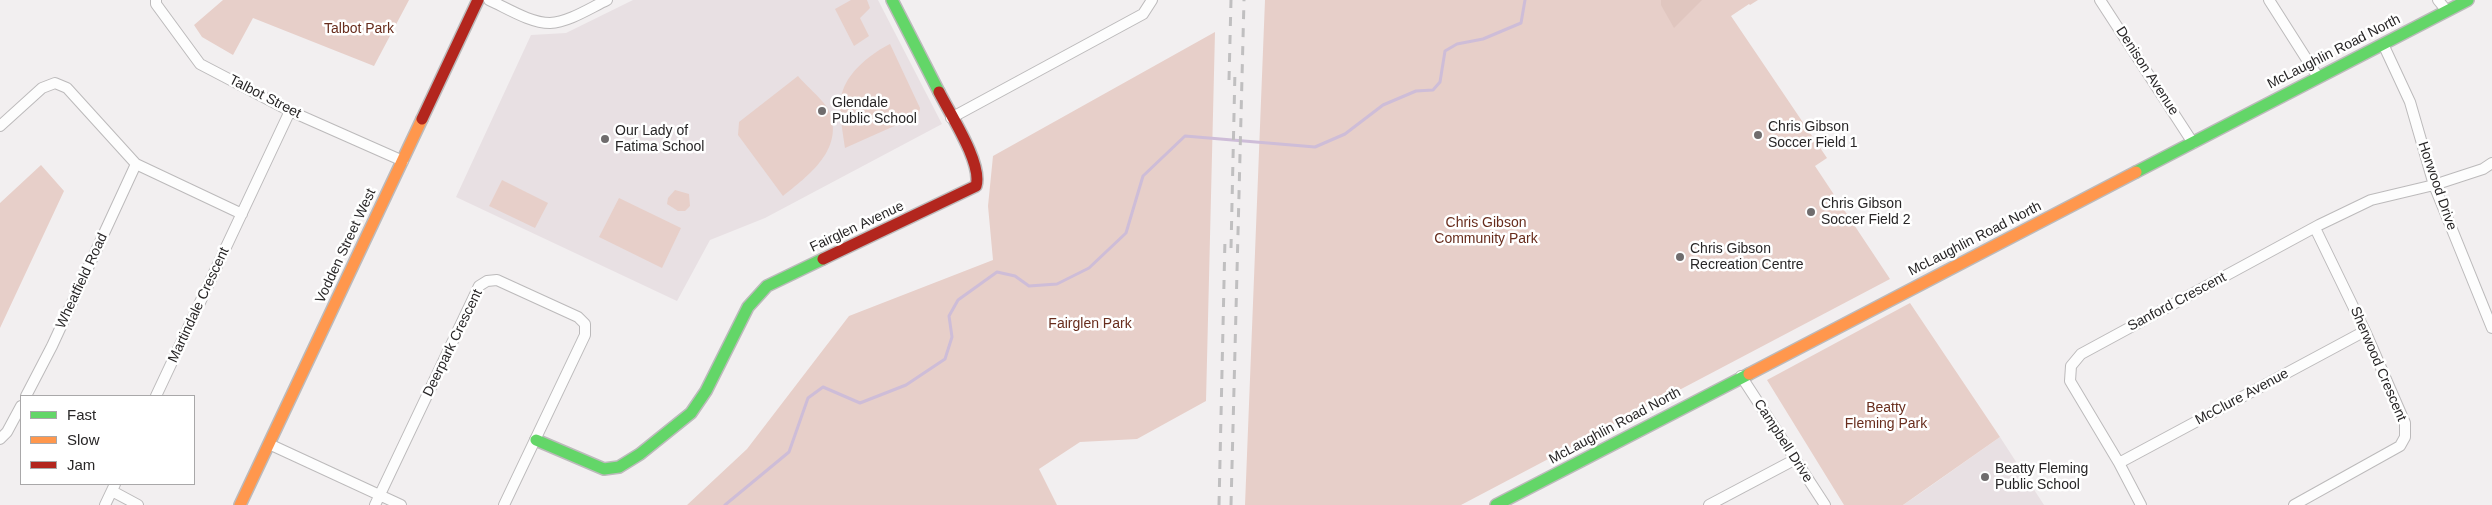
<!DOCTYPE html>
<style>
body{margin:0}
#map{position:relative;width:2492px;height:505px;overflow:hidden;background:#f2eff0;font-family:Arial,sans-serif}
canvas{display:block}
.legend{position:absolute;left:20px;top:395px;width:175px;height:90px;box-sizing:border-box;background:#fff;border:1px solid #a9a8a9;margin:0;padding:6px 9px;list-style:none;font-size:15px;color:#282627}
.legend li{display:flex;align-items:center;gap:10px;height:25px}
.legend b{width:25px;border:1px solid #a9a8a9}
</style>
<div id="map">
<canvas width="2492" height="505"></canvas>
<ul class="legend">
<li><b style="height:6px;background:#63d668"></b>Fast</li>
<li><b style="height:6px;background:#ff974d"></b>Slow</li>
<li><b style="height:6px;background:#b3261e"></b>Jam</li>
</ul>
</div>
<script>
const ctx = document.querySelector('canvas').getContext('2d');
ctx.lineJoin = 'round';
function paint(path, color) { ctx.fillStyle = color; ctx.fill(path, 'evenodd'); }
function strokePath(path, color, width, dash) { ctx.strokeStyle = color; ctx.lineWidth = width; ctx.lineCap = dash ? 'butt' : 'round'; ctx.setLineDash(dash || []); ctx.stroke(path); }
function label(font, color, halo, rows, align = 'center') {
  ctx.font = font + ' Arial,sans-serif'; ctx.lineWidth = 5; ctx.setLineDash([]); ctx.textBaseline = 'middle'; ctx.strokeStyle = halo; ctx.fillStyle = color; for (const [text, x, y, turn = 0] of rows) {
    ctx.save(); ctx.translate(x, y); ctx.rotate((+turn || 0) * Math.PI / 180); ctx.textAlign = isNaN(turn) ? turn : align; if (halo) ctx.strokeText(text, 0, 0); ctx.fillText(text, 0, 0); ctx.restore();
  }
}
paint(new Path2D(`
 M633,0H878L942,124L765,218L710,240L677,301L456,197L531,35L566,33Z
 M2000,437L2044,505H1903L1925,490Z`), '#e8e0e3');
paint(new Path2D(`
 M223,0H409L374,66L253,18L233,55L202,37L194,25Z
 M851,0H867L870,8L860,18L869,36L854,46L835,9Z
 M1265,0H1758L1750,5L1749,4L1731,16L1827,158L1815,166L1890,279L1461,505H1245Z
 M1215,32L1206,401L1137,439L1080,442L1039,469L1057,505H687L747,449L849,316L993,260L988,206L993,156Z
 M890,44L920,108L919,115L845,148C843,132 837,105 843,90C850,70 872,53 890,44Z
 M798,76C806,86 825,101 829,111C845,149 808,176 783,196L738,135L739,122Z
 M41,165L64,191L0,328V203Z
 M502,180L548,203L535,228L489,206Z
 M675,190L689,194L690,206L685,211H678L667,204L668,198Z
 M619,198L681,228L662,268L599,237Z
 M1910,303L2000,437L1903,505H1844L1767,380Z`), '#e7cfc9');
paint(new Path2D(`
 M1661,0H1702L1674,28L1661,5Z`), '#e0c6bf');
strokePath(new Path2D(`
 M725,505L789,452L808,398L823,387L860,403L906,385L945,359L952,337L949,316L958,300L997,272L1015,276L1029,286L1057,284L1089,268L1126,233L1143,176L1185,136L1315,147L1345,134L1383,105L1416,91L1433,90L1440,82L1445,51L1457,44L1483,39L1521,23L1525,0`), '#cebdd8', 3);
const street = new Path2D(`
 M156,0V4L200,64L290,111L403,161
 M489,0C507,8 530,23 550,23C569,22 590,8 607,0
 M2100,0L2193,143
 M2269,0L2318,77
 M2438,0L2447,11
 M2383,44L2410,102L2434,185L2492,328
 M951,118L1143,14L1152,0
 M0,126L42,88L55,83L67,88L136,164L242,214
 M1741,376L1825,505
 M26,396L52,346L136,164
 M156,396L290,111
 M0,439L7,432L21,406
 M269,444L401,505
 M2119,463L2365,331
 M112,491L138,505
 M105,505L115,484
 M375,505L479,286L487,281L497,280L578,317L585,324V335L504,505
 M1709,505L1794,460
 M2141,505L2119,463L2070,381L2071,366L2081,354L2319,225L2371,200L2434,185L2483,169L2492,163
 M2294,505L2400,446L2405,437V423L2365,331L2315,228`);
const fast = new Path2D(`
 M892,0L939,92
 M2136,172L2468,0
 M536,440L604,469L619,467L640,454L691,413L706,391L748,307L767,286L823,259
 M1496,505L1749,374`);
const slow = new Path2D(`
 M1749,374L2136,172
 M240,505L422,119`);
const jam = new Path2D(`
 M422,119L478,0
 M823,259L976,186C983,164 950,114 939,92`);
strokePath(street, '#bcbabb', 12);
strokePath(fast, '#bcbabb', 14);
strokePath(slow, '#bcbabb', 14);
strokePath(jam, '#bcbabb', 14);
strokePath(street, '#fdfdfd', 10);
strokePath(fast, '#63d668', 11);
strokePath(slow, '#ff974d', 11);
strokePath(jam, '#b3261e', 11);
strokePath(new Path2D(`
 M1229,80L1231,0
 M1231,248L1235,70
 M1219,505L1225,238
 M1231,505L1244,0`), '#c0bfc0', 3, [9, 9]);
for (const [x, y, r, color] of [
 [822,111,5,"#6f6c6d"],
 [1758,135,5,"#6f6c6d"],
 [605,139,5,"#6f6c6d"],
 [1811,212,5,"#6f6c6d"],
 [1680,257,5,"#6f6c6d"],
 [1985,477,5,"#6f6c6d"]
]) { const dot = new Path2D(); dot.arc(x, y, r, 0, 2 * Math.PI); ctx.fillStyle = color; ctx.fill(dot); strokePath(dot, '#fff', 2); }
label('14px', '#682d1d', '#fff', [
 ["Talbot Park",359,29],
 ["Chris Gibson",1486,223],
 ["Community Park",1486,239],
 ["Fairglen Park",1090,324],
 ["Beatty",1886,408],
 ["Fleming Park",1886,424]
]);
label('14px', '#282627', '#fff', [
 ["McLaughlin Road North",2334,52,-27],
 ["Denison Avenue",2147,71,57],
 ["Talbot Street",265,97,27],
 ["Horwood Drive",2437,186,71],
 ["Fairglen Avenue",857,227,-25],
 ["McLaughlin Road North",1975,239,-27],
 ["Vodden Street West",346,246,-65],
 ["Wheatfield Road",82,281,-65],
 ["Sanford Crescent",2177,302,-28],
 ["Martindale Crescent",199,305,-65],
 ["Deerpark Crescent",453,343,-64],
 ["Sherwood Crescent",2378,364,67],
 ["McClure Avenue",2242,397,-28],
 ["McLaughlin Road North",1615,426,-28],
 ["Campbell Drive",1783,441,57]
]);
label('14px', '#282627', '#fff', [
 ["Glendale",832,103],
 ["Public School",832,119],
 ["Chris Gibson",1768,127],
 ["Soccer Field 1",1768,143],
 ["Our Lady of",615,131],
 ["Fatima School",615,147],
 ["Chris Gibson",1821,204],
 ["Soccer Field 2",1821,220],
 ["Chris Gibson",1690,249],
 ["Recreation Centre",1690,265],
 ["Beatty Fleming",1995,469],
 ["Public School",1995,485]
], 'left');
</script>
